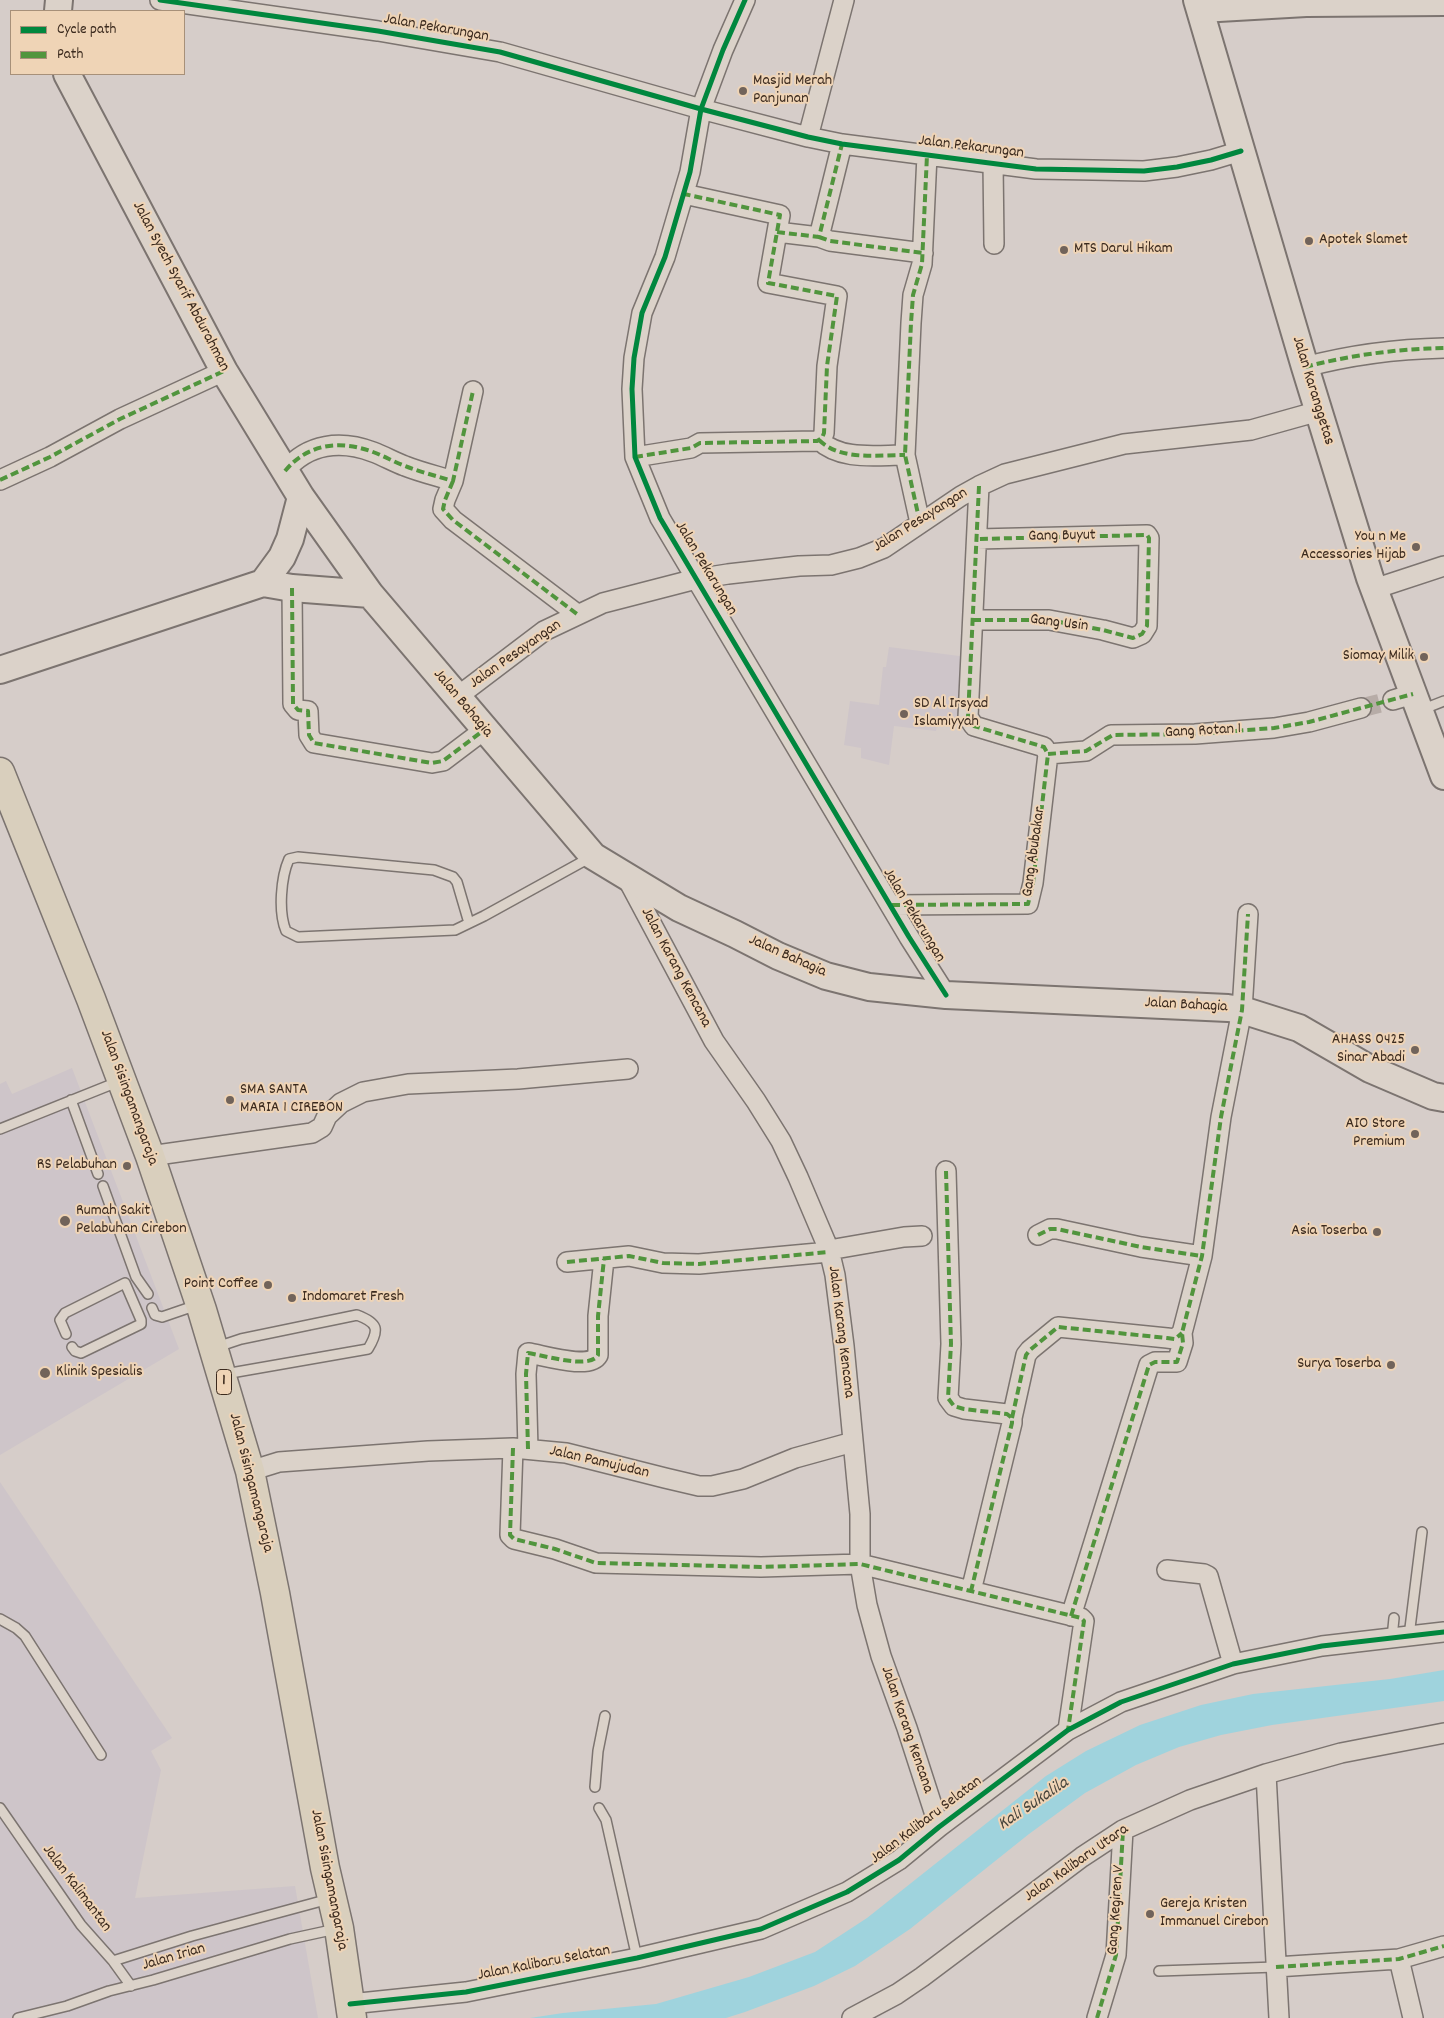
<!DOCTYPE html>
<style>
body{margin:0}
#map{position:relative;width:1444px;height:2018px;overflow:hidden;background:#d6cdc9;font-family:Dekko,sans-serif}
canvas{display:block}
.legend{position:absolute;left:10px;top:10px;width:175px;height:65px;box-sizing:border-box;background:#efd4b6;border:1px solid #a79079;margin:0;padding:6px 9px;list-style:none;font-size:15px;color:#3b2a1e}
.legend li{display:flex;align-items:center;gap:10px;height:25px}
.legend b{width:25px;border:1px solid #a79079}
</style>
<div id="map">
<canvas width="1444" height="2018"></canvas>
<ul class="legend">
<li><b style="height:6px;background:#00873e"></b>Cycle path</li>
<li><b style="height:6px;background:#51953d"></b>Path</li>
</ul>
</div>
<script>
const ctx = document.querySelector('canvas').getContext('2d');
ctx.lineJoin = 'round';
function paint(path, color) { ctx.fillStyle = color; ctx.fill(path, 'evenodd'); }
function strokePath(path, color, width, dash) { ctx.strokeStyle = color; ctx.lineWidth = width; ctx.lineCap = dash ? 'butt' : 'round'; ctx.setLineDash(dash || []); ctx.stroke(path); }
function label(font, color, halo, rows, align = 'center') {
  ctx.font = font + ' Dekko,sans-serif'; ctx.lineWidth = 4; ctx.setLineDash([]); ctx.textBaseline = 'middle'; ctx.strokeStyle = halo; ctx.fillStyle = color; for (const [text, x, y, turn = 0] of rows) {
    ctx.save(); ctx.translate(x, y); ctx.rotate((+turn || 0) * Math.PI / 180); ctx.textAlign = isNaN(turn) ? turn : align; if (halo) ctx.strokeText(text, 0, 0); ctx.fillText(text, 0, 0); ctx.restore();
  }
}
paint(new Path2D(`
 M889,647L967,657L959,725L938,722L936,731L894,726L889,765L861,758V748L844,745L850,701L879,705L883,667H886Z
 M72,1068L179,1349L0,1455V1084L6,1081L12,1094Z
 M0,1482L172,1738L151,1751L161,1770L135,1898L295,1886L318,2018H0Z`), '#cec5c9');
paint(new Path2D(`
 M1444,1670V1701L1272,1725L1221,1735L1179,1747L1136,1765L1085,1793L1029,1834L910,1929L855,1966L814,1986L745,2012L726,2018H530L563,2013L656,2004L749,1977L815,1952L867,1918L1046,1776L1086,1751L1140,1725L1201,1705L1253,1694L1390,1679Z`), '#9fd3dd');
strokePath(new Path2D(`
 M1361,708L1393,700`), '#b7aca7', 19, [19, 9]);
const lane = new Path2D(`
 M1421,710L1444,701
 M469,923L457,882L453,877L434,870L298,857L289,859C281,877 278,912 286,931L298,937L455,930L484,916L591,857
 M71,1100L98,1174
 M0,1129L120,1081
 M103,1186L136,1277L148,1294
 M152,1308L155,1315L162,1317L197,1305
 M66,1334L60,1320L65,1313L125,1283L141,1320V1324L81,1353L75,1351L72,1347
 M217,1347L241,1339L357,1315C378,1323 380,1329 368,1349L225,1374
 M0,1619L16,1628L25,1636L101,1755
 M1409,1636L1422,1532
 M1392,1638L1394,1618
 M595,1787L598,1751L605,1716
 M0,1808L81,1925L113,1961L131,1986
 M599,1808L606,1820L637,1958
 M113,1961L192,1936L329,1899
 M1159,1971L1276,1967
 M18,2018L67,2006L109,1991L153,1980L290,1939L336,1929`);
const street = new Path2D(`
 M160,0L378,31L500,52L701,109L808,137L842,144L1036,169L1093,170L1144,171L1177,167L1211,160L1241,151
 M745,0L723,50L701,109L690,172L665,257L642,313L634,358L632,389L635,457L660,518L909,937L946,995
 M808,137L844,0
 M993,163L994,244
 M777,232L819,237L842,144
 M819,237L830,241L923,253
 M1305,367C1350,355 1397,349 1444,348
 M819,440C841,461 876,455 905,455
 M635,457L691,448L700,443L817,441L822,438L824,433L827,366L837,296L768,283L780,215L684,194
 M285,471C308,443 341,440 373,452C384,456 394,462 405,466C420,472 437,476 453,481L473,391
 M0,480L50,457L120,419L224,371
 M453,481L445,500L443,509L453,520L577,614
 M979,486L968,717L974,726L1044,747L1048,754
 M920,523L905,455L911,323L913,295L922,264L927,155
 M292,588L293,704L298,710L308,711L309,735L314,743L432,763L443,761L484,730
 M1374,589L1444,566
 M973,620H1049L1103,630L1133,638L1142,634L1147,626L1149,538L1147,535L977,539
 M457,697L544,631L603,603L696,579L728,574L799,566L831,565L859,558L884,548L961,496L979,486L1005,474L1124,444L1251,430L1319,411
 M1393,700L1413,694
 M1048,754L1086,751L1111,735L1195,734L1274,728L1309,722L1361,708
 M627,878L714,1041L756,1101L781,1141L798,1177L829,1250L835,1275L844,1346L860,1514V1564L867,1605L881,1656L907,1728L939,1827
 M892,905L1028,904L1033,883L1048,754
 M150,1156L312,1133L322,1127L327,1116L341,1103L363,1092L408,1084L518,1079L628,1069
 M946,1171L951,1344L948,1398L954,1406L964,1409L1007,1414L1012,1418V1423L971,1591
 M1038,1235L1050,1229H1057L1141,1247L1202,1256
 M829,1250L904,1237L922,1236
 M567,1262L629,1256L663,1263L699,1264L829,1252
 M1012,1418L1026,1355L1030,1350L1058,1327L1167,1338L1175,1339L1182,1333
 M513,1448L510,1535L514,1539L555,1549L596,1563L761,1567L860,1564L1081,1618L1084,1621L1068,1730
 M528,1449L526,1374L528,1353C543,1355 590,1370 598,1355V1316L604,1259
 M250,1471L279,1462L428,1451L513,1448L566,1453L665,1478L699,1486H712L743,1479L795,1458L853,1442
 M1167,1570L1204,1574L1208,1576L1233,1664
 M1071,1616L1149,1365L1155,1362H1177L1183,1343L1182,1333L1202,1256L1221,1117L1242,1010L1248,914
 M1266,1774L1279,2018
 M1399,1959L1413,2018
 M1276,1967L1399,1959L1444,1946
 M350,2004L466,1992L637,1958L761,1929L847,1892L899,1860L939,1827L1068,1730L1121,1702L1233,1664L1322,1646L1444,1632
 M852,2018L897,1994L922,1977L1082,1857L1123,1830L1190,1800L1266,1774L1341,1753L1444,1733
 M1097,2018L1116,1955L1123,1830`);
const secondary = new Path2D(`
 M1197,0L1305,367L1370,578L1444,776
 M1201,9L1306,3L1444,2
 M58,11L59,0
 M67,74L224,371L301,497L370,594L593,856L679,908L735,934L778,956L826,976L869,987L946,995L1228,1008L1242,1010L1299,1028L1370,1069L1433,1096L1444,1098
 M263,583L282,557L290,539L301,497
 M0,670L263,583L292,588L370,594`);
const highway = new Path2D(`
 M0,772L91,999L150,1156L202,1310L250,1471L275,1593L325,1868L339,1928L352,2018`);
strokePath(lane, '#7c7470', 12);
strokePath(street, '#7c7470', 22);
strokePath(secondary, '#7c7470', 30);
strokePath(highway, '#7c7470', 31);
strokePath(lane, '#dbd2c9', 9);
strokePath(street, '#dbd2c9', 19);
strokePath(secondary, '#dbd2c9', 26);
strokePath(highway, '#d9cfbd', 28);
strokePath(new Path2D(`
 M777,232L819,237L842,144
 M819,237L830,241L923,253
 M1305,367C1350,355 1397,349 1444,348
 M819,440C841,461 876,455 905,455
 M635,457L691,448L700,443L817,441L822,438L824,433L827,366L837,296L768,283L780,215L684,194
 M285,471C308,443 341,440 373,452C384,456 394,462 405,466C420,472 437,476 453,481L473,391
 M0,480L50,457L120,419L224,371
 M453,481L445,500L443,509L453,520L577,614
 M979,486L968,717L974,726L1044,747L1048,754
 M920,523L905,455L911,323L913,295L922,264L927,155
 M292,588L293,704L298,710L308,711L309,735L314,743L432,763L443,761L484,730
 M973,620H1049L1103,630L1133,638L1142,634L1147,626L1149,538L1147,535L977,539
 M1048,754L1086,751L1113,735L1195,734L1274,728L1309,722L1413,694
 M892,905L1028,904L1033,883L1048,754
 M946,1171L951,1344L948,1398L954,1406L964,1409L1007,1414L1012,1418V1423L971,1591
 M1038,1235L1050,1229H1057L1141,1247L1202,1256
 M567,1262L629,1256L663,1263L699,1264L829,1252
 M1012,1418L1026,1355L1030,1350L1058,1327L1167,1338L1175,1339L1182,1333
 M513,1448L510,1535L514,1539L555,1549L596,1563L761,1567L860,1564L1081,1618L1084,1621L1068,1730
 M528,1449L526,1374L528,1353C543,1355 590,1370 598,1355V1316L604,1259
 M1071,1616L1149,1365L1155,1362H1177L1183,1343L1182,1333L1202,1256L1221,1117L1242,1010L1248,914
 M1276,1967L1399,1959L1444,1946
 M1097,2018L1116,1955L1123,1830`), '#51953d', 4, [8, 4]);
strokePath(new Path2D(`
 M160,0L378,31L500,52L701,109L808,137L842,144L1036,169L1093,170L1144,171L1177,167L1211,160L1241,151
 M745,0L723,50L701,109L690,172L665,257L642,313L634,358L632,389L635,457L660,518L909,937L946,995
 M350,2004L466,1992L637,1958L761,1929L847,1892L899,1860L939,1827L1068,1730L1121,1702L1233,1664L1322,1646L1444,1632`), '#00873e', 5);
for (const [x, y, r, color] of [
 [743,91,5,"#71635a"],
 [1309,241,5,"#71635a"],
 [1064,250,5,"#71635a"],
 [1416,547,5,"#71635a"],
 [1424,657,5,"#71635a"],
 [904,714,5,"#71635a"],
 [1415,1050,5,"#71635a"],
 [230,1100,5,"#71635a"],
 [1415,1134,5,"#71635a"],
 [127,1166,5,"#71635a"],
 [65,1221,6,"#71635a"],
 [1377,1232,5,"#71635a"],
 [268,1285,5,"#71635a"],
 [292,1298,5,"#71635a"],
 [1391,1365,5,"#71635a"],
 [45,1373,6,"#71635a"],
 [1150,1914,5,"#71635a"]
]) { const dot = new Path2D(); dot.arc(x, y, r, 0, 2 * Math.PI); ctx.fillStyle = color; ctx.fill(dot); strokePath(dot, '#efd4b6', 2); }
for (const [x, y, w] of [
 [224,1382,15]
]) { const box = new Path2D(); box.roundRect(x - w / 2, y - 12.5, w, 25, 4); ctx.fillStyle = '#efd4b6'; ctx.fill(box); strokePath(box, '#3b2a1e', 1); }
label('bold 15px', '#3b2a1e', null, [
 ["1",224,1382]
]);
label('16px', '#3b2a1e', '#efd4b6', [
 ["Jalan Pekarungan",436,29,10],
 ["Jalan Pekarungan",971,148,7],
 ["Jalan Syech Syarif Abdurahman",180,287,62],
 ["Jalan Karanggetas",1312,391,73],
 ["Jalan Pesayangan",921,521,-32],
 ["Gang Buyut",1062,537,-1],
 ["Jalan Pekarungan",705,569,59],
 ["Gang Usin",1059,624,7],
 ["Jalan Pesayangan",516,655,-35],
 ["Jalan Bahagia",462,704,50],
 ["Gang Rotan 1",1203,732,-3],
 ["Gang Abubakar",1035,852,-82],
 ["Jalan Pekarungan",913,916,59],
 ["Jalan Bahagia",787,957,24],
 ["Jalan Karang Kencana",675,968,62],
 ["Jalan Bahagia",1186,1006,3],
 ["Jalan Sisingamangaraja",128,1098,70],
 ["Jalan Karang Kencana",840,1332,83],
 ["Jalan Pamujudan",599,1463,13],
 ["Jalan Sisingamangaraja",250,1483,76],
 ["Jalan Karang Kencana",906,1730,71],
 ["Jalan Kalibaru Selatan",927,1821,-37],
 ["Jalan Kalibaru Utara",1077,1864,-35],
 ["Jalan Sisingamangaraja",328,1880,79],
 ["Jalan Kalimantan",76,1889,53],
 ["Gang Kegiren V",1117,1910,-86],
 ["Jalan Irian",174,1958,-16],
 ["Jalan Kalibaru Selatan",544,1964,-11]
]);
label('16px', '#3b2a1e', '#efd4b6', [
 ["Masjid Merah",753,82],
 ["Panjunan",753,100],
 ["Apotek Slamet",1319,241],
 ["MTS Darul Hikam",1074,250],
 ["You n Me",1406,538,"right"],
 ["Accessories Hijab",1406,556,"right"],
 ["Siomay Milik",1414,657,"right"],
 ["SD Al Irsyad",914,705],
 ["Islamiyyah",914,723],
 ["AHASS 0425",1405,1041,"right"],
 ["Sinar Abadi",1405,1059,"right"],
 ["SMA SANTA",240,1091],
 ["MARIA 1 CIREBON",240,1109],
 ["AIO Store",1405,1125,"right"],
 ["Premium",1405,1143,"right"],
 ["RS Pelabuhan",117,1166,"right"],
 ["Rumah Sakit",76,1212],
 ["Pelabuhan Cirebon",76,1230],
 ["Asia Toserba",1367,1232,"right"],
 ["Point Coffee",258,1285,"right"],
 ["Indomaret Fresh",302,1298],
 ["Surya Toserba",1381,1365,"right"],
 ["Klinik Spesialis",56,1373],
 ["Gereja Kristen",1160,1905],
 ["Immanuel Cirebon",1160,1923]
], 'left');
label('italic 18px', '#46443c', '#efd4b6', [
 ["Kali Sukalila",1034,1805,-34]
]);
</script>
